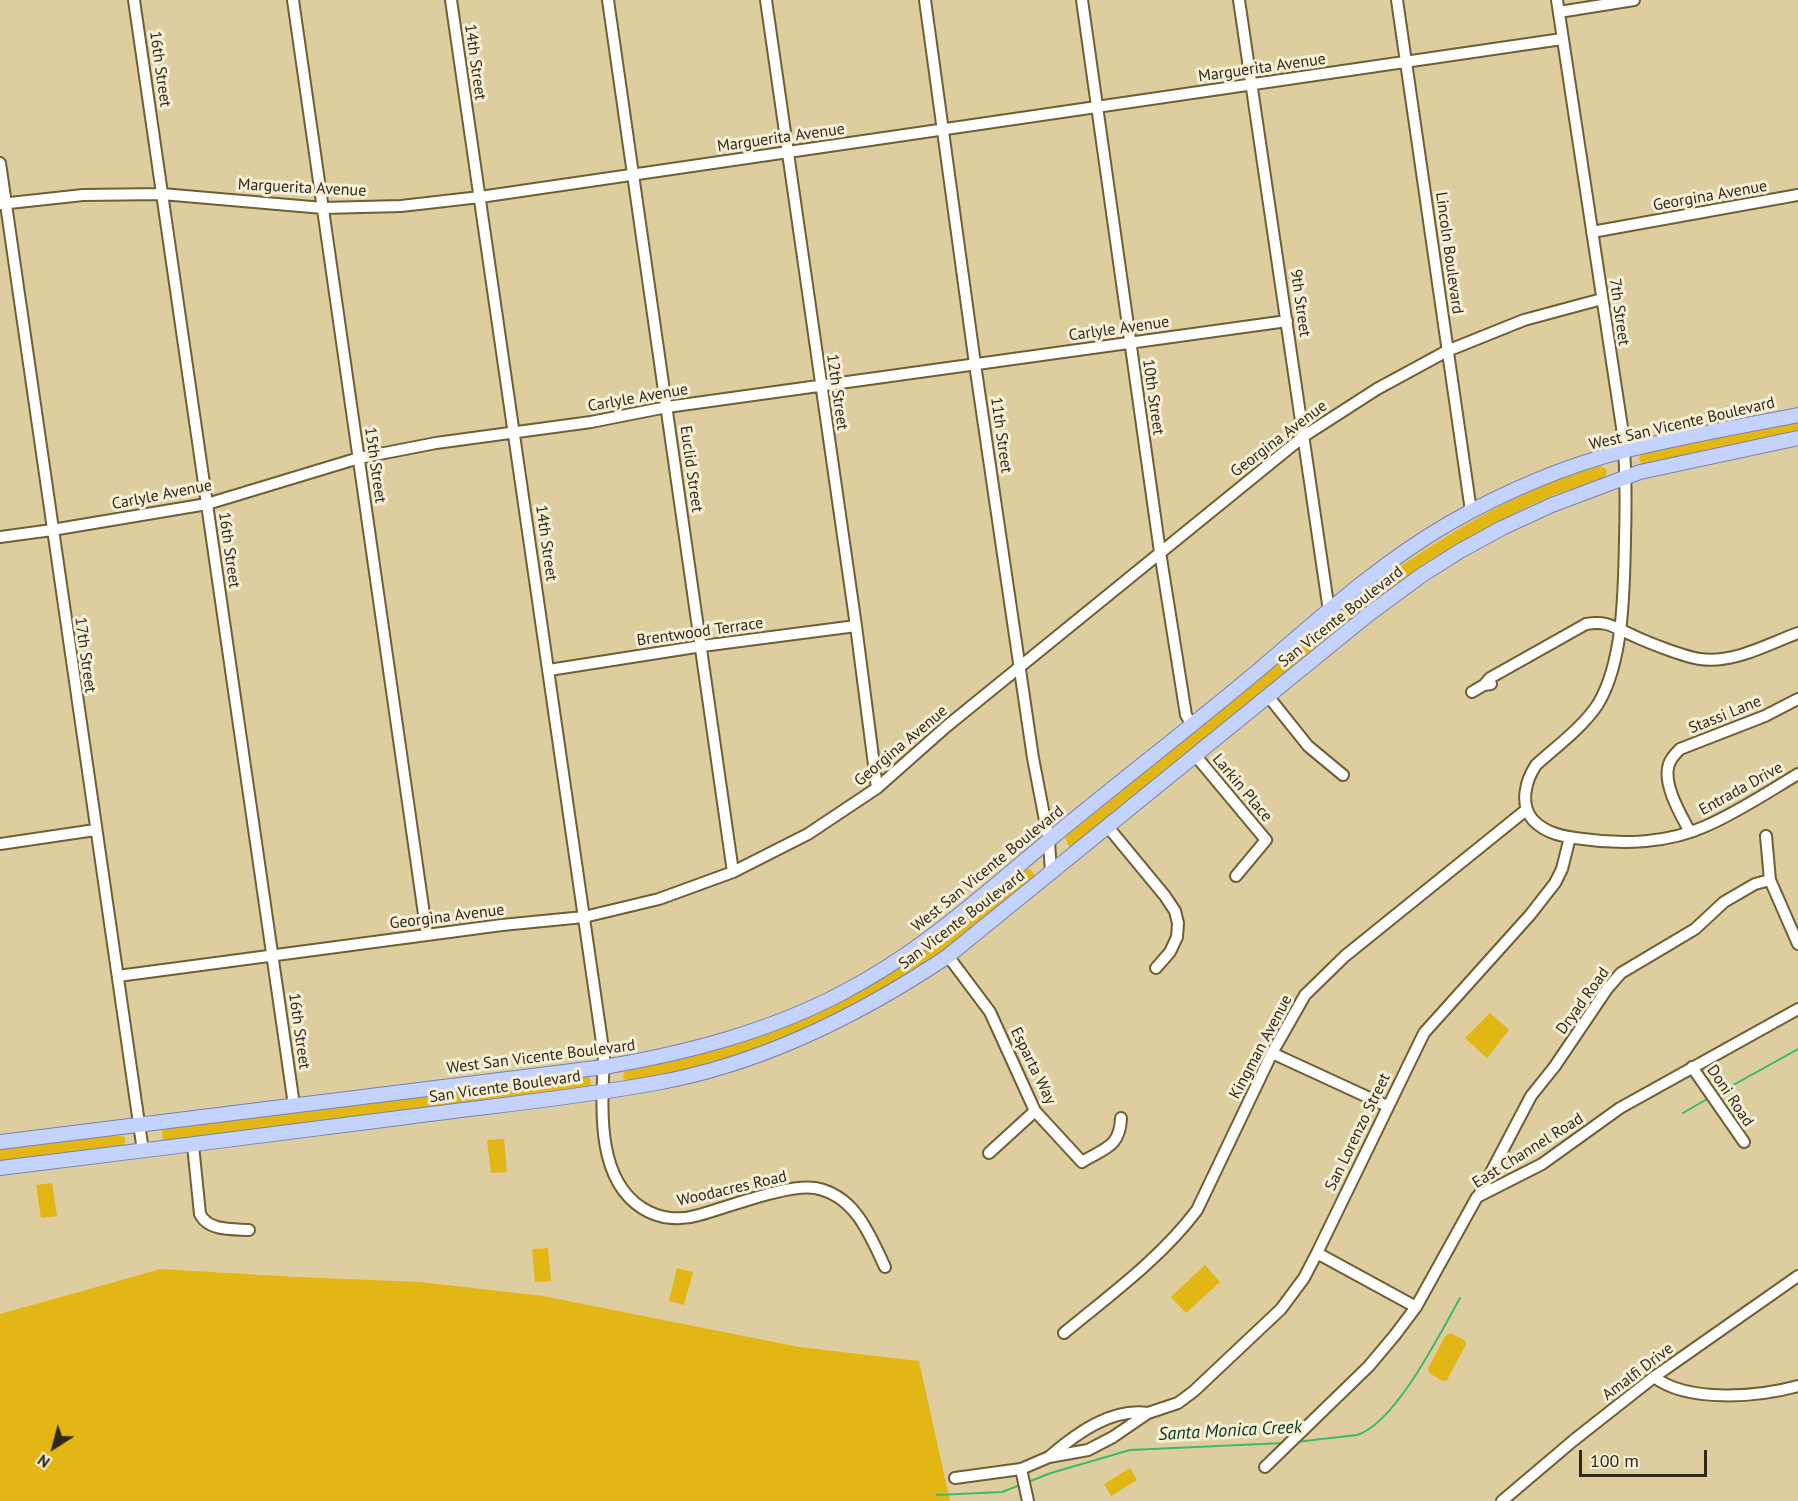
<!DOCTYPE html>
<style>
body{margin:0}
#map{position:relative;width:1798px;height:1501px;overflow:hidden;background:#ddcd9f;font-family:"PT Sans",sans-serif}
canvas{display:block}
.north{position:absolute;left:24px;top:1417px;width:60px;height:60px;-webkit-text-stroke:4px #f7eed7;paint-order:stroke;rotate:216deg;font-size:16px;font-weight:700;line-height:24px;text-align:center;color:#302917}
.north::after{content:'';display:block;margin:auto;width:21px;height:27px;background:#302917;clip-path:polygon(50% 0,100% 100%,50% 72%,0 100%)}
.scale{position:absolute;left:1579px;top:1450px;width:128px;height:27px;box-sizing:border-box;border:3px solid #302917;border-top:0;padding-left:8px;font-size:18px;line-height:21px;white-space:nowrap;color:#302917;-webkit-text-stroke:4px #f7eed7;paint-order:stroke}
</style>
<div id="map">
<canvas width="1798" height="1501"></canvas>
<div class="north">N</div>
<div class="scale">100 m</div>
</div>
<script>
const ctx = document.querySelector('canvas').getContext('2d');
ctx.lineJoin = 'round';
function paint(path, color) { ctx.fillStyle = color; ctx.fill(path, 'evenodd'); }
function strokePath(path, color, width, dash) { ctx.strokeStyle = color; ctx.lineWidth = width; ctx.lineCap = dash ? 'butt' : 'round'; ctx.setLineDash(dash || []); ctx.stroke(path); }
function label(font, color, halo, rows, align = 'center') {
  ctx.font = font + ' "PT Sans",sans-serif'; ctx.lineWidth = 6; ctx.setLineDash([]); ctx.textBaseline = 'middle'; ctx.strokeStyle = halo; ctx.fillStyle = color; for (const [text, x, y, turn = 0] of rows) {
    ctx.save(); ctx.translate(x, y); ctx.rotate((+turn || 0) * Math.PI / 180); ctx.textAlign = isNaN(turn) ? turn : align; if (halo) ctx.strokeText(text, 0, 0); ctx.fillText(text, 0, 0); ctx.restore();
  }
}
paint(new Path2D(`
 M1798,420V434L1645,465L1641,463L1639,459L1642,452Z
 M1601,466L1607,470L1605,478L1554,495L1529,506L1492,525L1447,551L1384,595L1070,849L1065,837L1382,579C1450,532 1520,488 1601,466Z
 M1030,869L1035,875V878C1014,896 994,915 973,932C960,943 945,951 931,961C836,1025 740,1062 628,1082L623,1077L625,1069L698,1053L909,960L950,931L1025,870Z
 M1490,1013L1509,1030L1487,1058L1465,1038Z
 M587,1075L590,1078L591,1085L585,1089L163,1143L162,1129Z
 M115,1135L125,1137V1142L122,1147L0,1164V1149Z
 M504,1139L507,1172L491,1173L487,1140Z
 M52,1183L57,1216L41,1218L36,1185Z
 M548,1248L551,1281L535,1282L532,1249Z
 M1205,1265L1220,1282L1186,1313L1171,1297Z
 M677,1268L693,1272L684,1305L669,1301Z
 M161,1269L296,1277L420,1282L543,1296L799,1347L919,1361L950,1501H0V1314Z
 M1450,1333L1464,1340L1466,1344L1447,1380L1443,1381L1429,1373L1428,1368L1446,1335Z
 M1130,1468L1137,1480L1111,1496L1104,1484Z`), '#e2b614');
strokePath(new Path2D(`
 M1717,1094L1798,1049
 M1683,1113L1709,1098
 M1296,1442L1357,1435C1396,1423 1440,1333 1460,1298
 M1028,1482L1051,1473L1130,1450L1284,1443
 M937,1495L1002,1492L1020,1485`), '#3ebb67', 2);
const minor = new Path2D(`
 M134,0L294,1105
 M293,0L427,935
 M451,0L604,1056C602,1105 595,1178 642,1208C659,1219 680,1221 699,1215C728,1207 787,1184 815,1188C855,1195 870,1235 885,1267
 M608,0L733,872
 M766,0L856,626L877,788
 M925,0L975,364L1033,758L1049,841L1051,873
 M1082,0L1160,552L1186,715L1192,725
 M1239,0L1329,611
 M1397,0L1471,511
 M1557,0L1623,434C1626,469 1626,504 1625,539C1624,588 1624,661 1598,704C1583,727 1557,746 1536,765C1526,780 1519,804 1533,820C1546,834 1565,837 1583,839C1623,845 1669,843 1706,826C1738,812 1768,792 1798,774
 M1559,12L1634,0
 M0,163L143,1151
 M0,204L83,195L162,194L323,208L401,206L480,197L1562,39
 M1592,232L1798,195
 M0,537L52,530L207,504L359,458L436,443L591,422L667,407L1287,321
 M549,670L702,646L856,626
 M1484,685L1490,678L1586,624C1608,620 1615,628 1634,636C1649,643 1685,657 1700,659C1733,664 1768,644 1798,633
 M1472,692L1484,685L1491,684
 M1268,696L1308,746L1343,775
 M1195,755L1266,840L1236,876
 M1108,827L1165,896L1175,911L1178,923L1177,937L1170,952L1156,968
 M1690,832C1681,815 1662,784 1669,764C1671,758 1676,753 1680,749L1765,716L1798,699
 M1766,836L1770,880L1798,944
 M0,844L95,830
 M948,956L990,1012L1035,1111L1082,1162C1105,1148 1120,1147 1121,1118
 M118,976L502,925L584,917L659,899L733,872L808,834L877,788L947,726L1304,436L1377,389L1447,351L1524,320L1602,299
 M1272,1053L1387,1106
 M1692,1067L1744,1142
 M193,1145L200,1214C208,1231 232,1229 249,1230
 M989,1153L1035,1111
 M1478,1197L1531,1096L1555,1066L1607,989L1621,973L1695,929L1724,902L1755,884L1770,880
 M1317,1253L1416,1307
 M1064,1333C1110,1295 1161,1258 1197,1210L1272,1053L1305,995L1345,956L1526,810
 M1654,1377C1688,1403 1758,1397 1798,1386
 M1050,1456C1077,1433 1111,1408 1148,1413
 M1265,1467L1369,1366L1395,1335L1416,1307L1477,1197L1542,1164L1620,1108L1798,1009
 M1021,1469L1028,1501
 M955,1478L1021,1469L1049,1457L1088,1450L1113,1437L1148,1413L1178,1403L1194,1391L1281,1309L1304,1278L1317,1253L1424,1033L1530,915L1555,883L1562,869L1570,837
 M1502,1501L1574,1440L1654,1377L1798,1276`);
const major = new Path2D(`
 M0,1142L604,1067C686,1053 768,1032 842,993C921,952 982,896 1049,840C1119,782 1191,727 1260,669C1320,618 1379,564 1448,524C1504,492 1564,466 1627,450C1684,436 1741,426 1798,415
 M0,1168C136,1151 271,1135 407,1117C490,1106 574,1098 656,1083C762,1064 860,1015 948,956L1369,614L1422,575L1460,551L1502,528L1552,505L1640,472L1798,438`);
strokePath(minor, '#6e5f34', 14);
strokePath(major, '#7783ad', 16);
strokePath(minor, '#fff', 10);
strokePath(major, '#c4d2fe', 14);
label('16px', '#302917', '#f7eed7', [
 ["14th Street",475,62,82],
 ["Marguerita Avenue",1262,68,-8],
 ["16th Street",160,69,82],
 ["Marguerita Avenue",781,138,-8],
 ["Marguerita Avenue",302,188,3],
 ["Georgina Avenue",1710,196,-10],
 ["Lincoln Boulevard",1449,253,82],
 ["9th Street",1300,303,82],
 ["7th Street",1619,312,82],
 ["Carlyle Avenue",1119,329,-8],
 ["12th Street",837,392,82],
 ["10th Street",1153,397,82],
 ["Carlyle Avenue",638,398,-10],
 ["West San Vicente Boulevard",1682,424,-13],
 ["11th Street",1001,435,82],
 ["Georgina Avenue",1279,439,-37],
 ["15th Street",375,465,82],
 ["Euclid Street",691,469,82],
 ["Carlyle Avenue",162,495,-11],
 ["14th Street",546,543,82],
 ["16th Street",229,550,82],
 ["San Vicente Boulevard",1341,617,-38],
 ["Brentwood Terrace",700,632,-8],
 ["17th Street",85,655,82],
 ["Stassi Lane",1725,715,-22],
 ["Georgina Avenue",901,746,-40],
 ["Larkin Place",1242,788,50],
 ["Entrada Drive",1741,789,-29],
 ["West San Vicente Boulevard",988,869,-39],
 ["Georgina Avenue",447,917,-7],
 ["San Vicente Boulevard",962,920,-37],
 ["Dryad Road",1583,1001,-54],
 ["16th Street",299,1031,82],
 ["Kingman Avenue",1261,1047,-62],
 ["West San Vicente Boulevard",541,1057,-7],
 ["Esparta Way",1033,1066,64],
 ["San Vicente Boulevard",505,1087,-8],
 ["Doni Road",1730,1096,56],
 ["San Lorenzo Street",1358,1132,-64],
 ["East Channel Road",1528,1151,-32],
 ["Woodacres Road",732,1189,-13],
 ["Amalfi Drive",1638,1372,-37]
]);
label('italic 18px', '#023616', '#f7eed7', [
 ["Santa Monica Creek",1230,1431,-3]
]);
</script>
